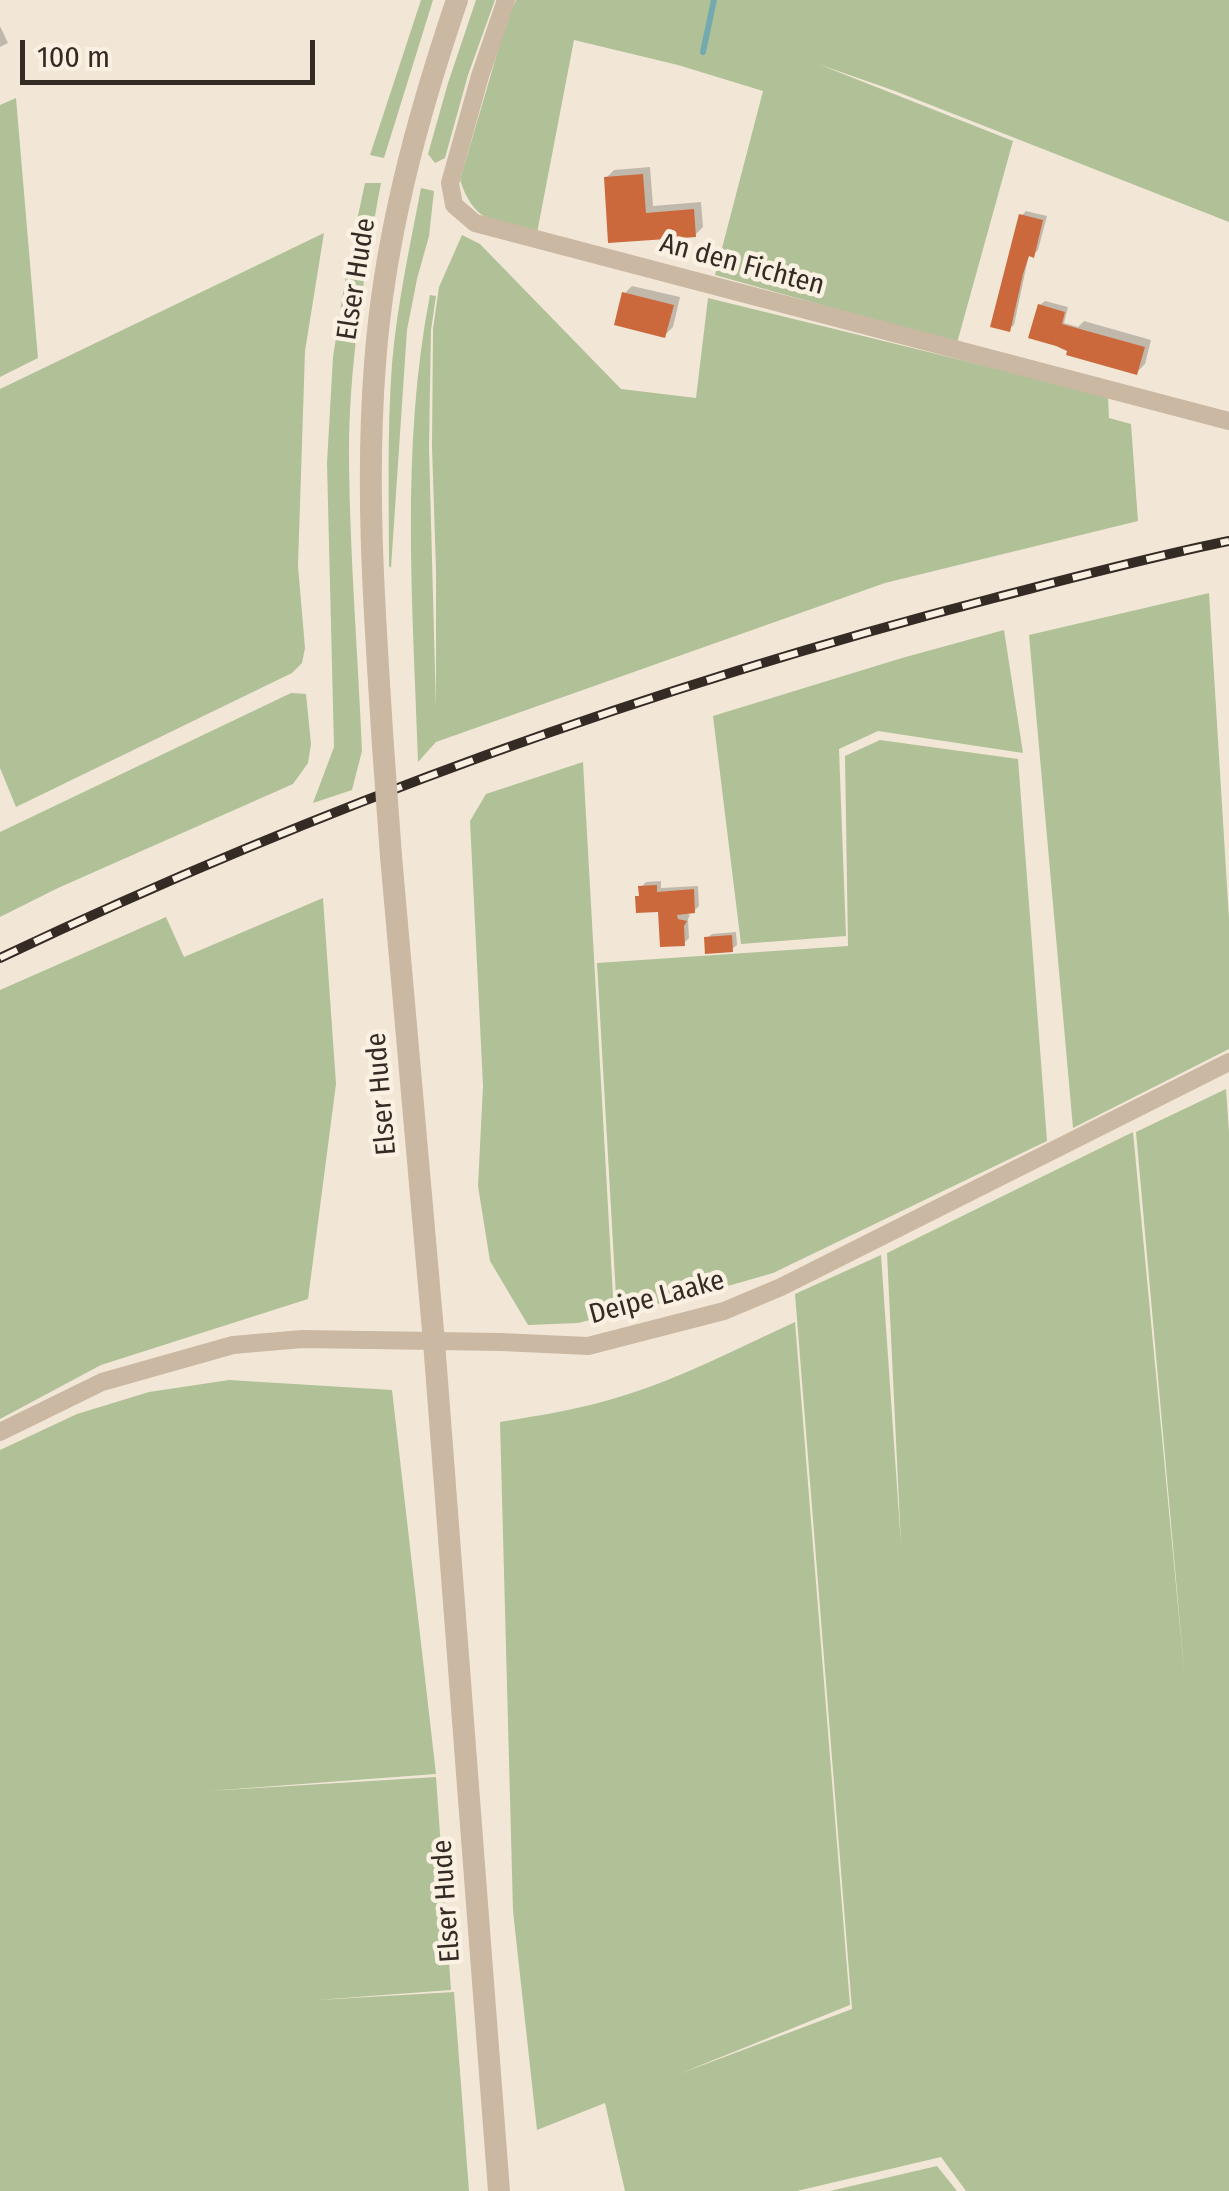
<!DOCTYPE html>
<style>
body{margin:0}
#map{position:relative;width:1229px;height:2191px;overflow:hidden;background:#f2e7d7;font-family:"Fira Sans Condensed",sans-serif}
canvas{display:block}
.scale{position:absolute;left:20px;top:40px;width:295px;height:45px;box-sizing:border-box;border:5px solid #352b25;border-top:0;padding-left:12px;font-size:30px;line-height:35px;white-space:nowrap;color:#352b25;-webkit-text-stroke:8px #faf1e3;paint-order:stroke}
</style>
<div id="map">
<canvas width="1229" height="2191"></canvas>
<div class="scale">100 m</div>
</div>
<script>
const ctx = document.querySelector('canvas').getContext('2d');
ctx.lineJoin = 'round';
function paint(path, color) { ctx.fillStyle = color; ctx.fill(path, 'evenodd'); }
function strokePath(path, color, width, dash) { ctx.strokeStyle = color; ctx.lineWidth = width; ctx.lineCap = dash ? 'butt' : 'round'; ctx.setLineDash(dash || []); ctx.stroke(path); }
function label(font, color, halo, rows, align = 'center') {
  ctx.font = font + ' "Fira Sans Condensed",sans-serif'; ctx.lineWidth = 9; ctx.setLineDash([]); ctx.textBaseline = 'middle'; ctx.strokeStyle = halo; ctx.fillStyle = color; for (const [text, x, y, turn = 0] of rows) {
    ctx.save(); ctx.translate(x, y); ctx.rotate((+turn || 0) * Math.PI / 180); ctx.textAlign = isNaN(turn) ? turn : align; if (halo) ctx.strokeText(text, 0, 0); ctx.fillText(text, 0, 0); ctx.restore();
  }
}
paint(new Path2D(`
 M421,0H433L384,158L370,155Z
 M476,0H495L468,75L445,158L435,163L428,154L448,83Z
 M516,0H1229V222L895,91L818,64L1013,141L957,343L715,275L763,91L678,65L574,40L537,233C496,221 475,225 460,180L506,23Z
 M16,98L38,358L0,377V105Z
 M365,183H381C364,274 348,368 349,462C350,558 358,655 362,751L352,790L313,803L334,747L327,463L333,357L348,262Z
 M421,188L434,191L429,236L417,279L407,330L391,568L389,566C389,499 387,431 392,364C397,305 410,246 421,188Z
 M324,233L305,351L298,566L305,648L302,663L292,673L16,807L0,768V389Z
 M462,235L480,244L621,389L696,398L708,298L1108,396L1109,418L1131,424L1138,521L885,583L436,742L418,762C413,608 400,448 430,295L436,296L431,330L429,447L436,708V571L432,446L433,329L439,287Z
 M1209,593L1229,919V1049L1073,1128L1029,635Z
 M1004,630L1023,753L878,731L839,749L846,936L741,944L713,716L902,658Z
 M291,693L306,694L311,744L308,763L293,784L58,888L0,917V832Z
 M880,740L1018,759L1047,1141L773,1273L690,1297L617,1314L597,963L848,946L845,756Z
 M583,762L614,1314L578,1323L528,1325L490,1261L478,1186L483,1086L470,821L486,794Z
 M323,898L336,1084L308,1299L101,1365L0,1419V990L166,917L184,957Z
 M1226,1089L1229,1132V2191H966L941,2157L797,2191H625L605,2103L537,2130L513,1911L500,1422C541,1415 583,1409 622,1396C682,1378 738,1348 795,1322L850,2005L679,2074L852,2009L795,1294L881,1255L901,1545L887,1253L1133,1132L1185,1680L1136,1132Z
 M229,1380L392,1390L436,1774L208,1791L436,1777L451,1990L317,2000L454,1992L469,2191H0V1450L77,1414L149,1392Z
 M937,2166L957,2191H830Z`), '#b0c197');
paint(new Path2D(`
 M0,26L8,43L0,47Z
 M650,167L653,206L701,202L703,227L695,235L610,240L606,178L614,170Z
 M1026,211L1047,216L1038,250L1033,255L1029,254L1014,325L1009,329L1021,216Z
 M632,286L680,297L673,327L665,335L624,294Z
 M1045,301L1068,307L1064,323L1078,327L1084,321L1151,340L1145,364L1137,372L1069,353L1040,305Z
 M661,881V888L698,886L699,906L694,911L685,912L690,915L688,919L689,938L684,943L660,909L638,897L641,894V887L646,882Z
 M736,932L737,945L732,949L707,938L712,934Z`), '#0003');
strokePath(new Path2D(`
 M703,52L714,0`), '#75a9b0', 6);
paint(new Path2D(`
 M643,174L646,213L694,209L696,237L608,243L604,177Z
 M1019,214L1043,220L1034,258L1029,256L1023,274L1010,332L990,327Z
 M622,292L674,305L665,338L614,325Z
 M1038,304L1065,312L1062,324L1145,347L1137,375L1066,355L1067,351L1056,346L1028,338Z
 M657,885V892L694,889L695,913L677,915L678,919L687,921L684,926L685,946L660,947L658,912L636,913L635,896H639L638,886Z
 M732,935L733,952L705,954L704,937Z`), '#cb693c');
strokePath(new Path2D(`
 M506,0L480,76L450,183L454,205L475,223L1229,421
 M0,1432L102,1382L233,1345L302,1339L501,1342L588,1346L724,1311L781,1287L1229,1062`), '#cab8a3', 18);
strokePath(new Path2D(`
 M383,746C375,619 365,492 375,364C384,239 417,118 457,0
 M391,856L434,1342L499,2191`), '#cab8a3', 22);
const rail = new Path2D(`
 M0,958C318,807 653,686 994,598C1072,578 1150,557 1229,541`);
strokePath(rail, '#352b25', 10);
strokePath(rail, '#faf1e3', 6, [19]);
strokePath(new Path2D(`
 M383,746L391,856`), '#cab8a3', 22);
label('28px', '#352b25', '#faf1e3', [
 ["An den Fichten",742,265,15],
 ["Elser Hude",357,279,-81],
 ["Elser Hude",382,1094,-95],
 ["Deipe Laake",657,1298,-15],
 ["Elser Hude",447,1901,-94]
]);
</script>
